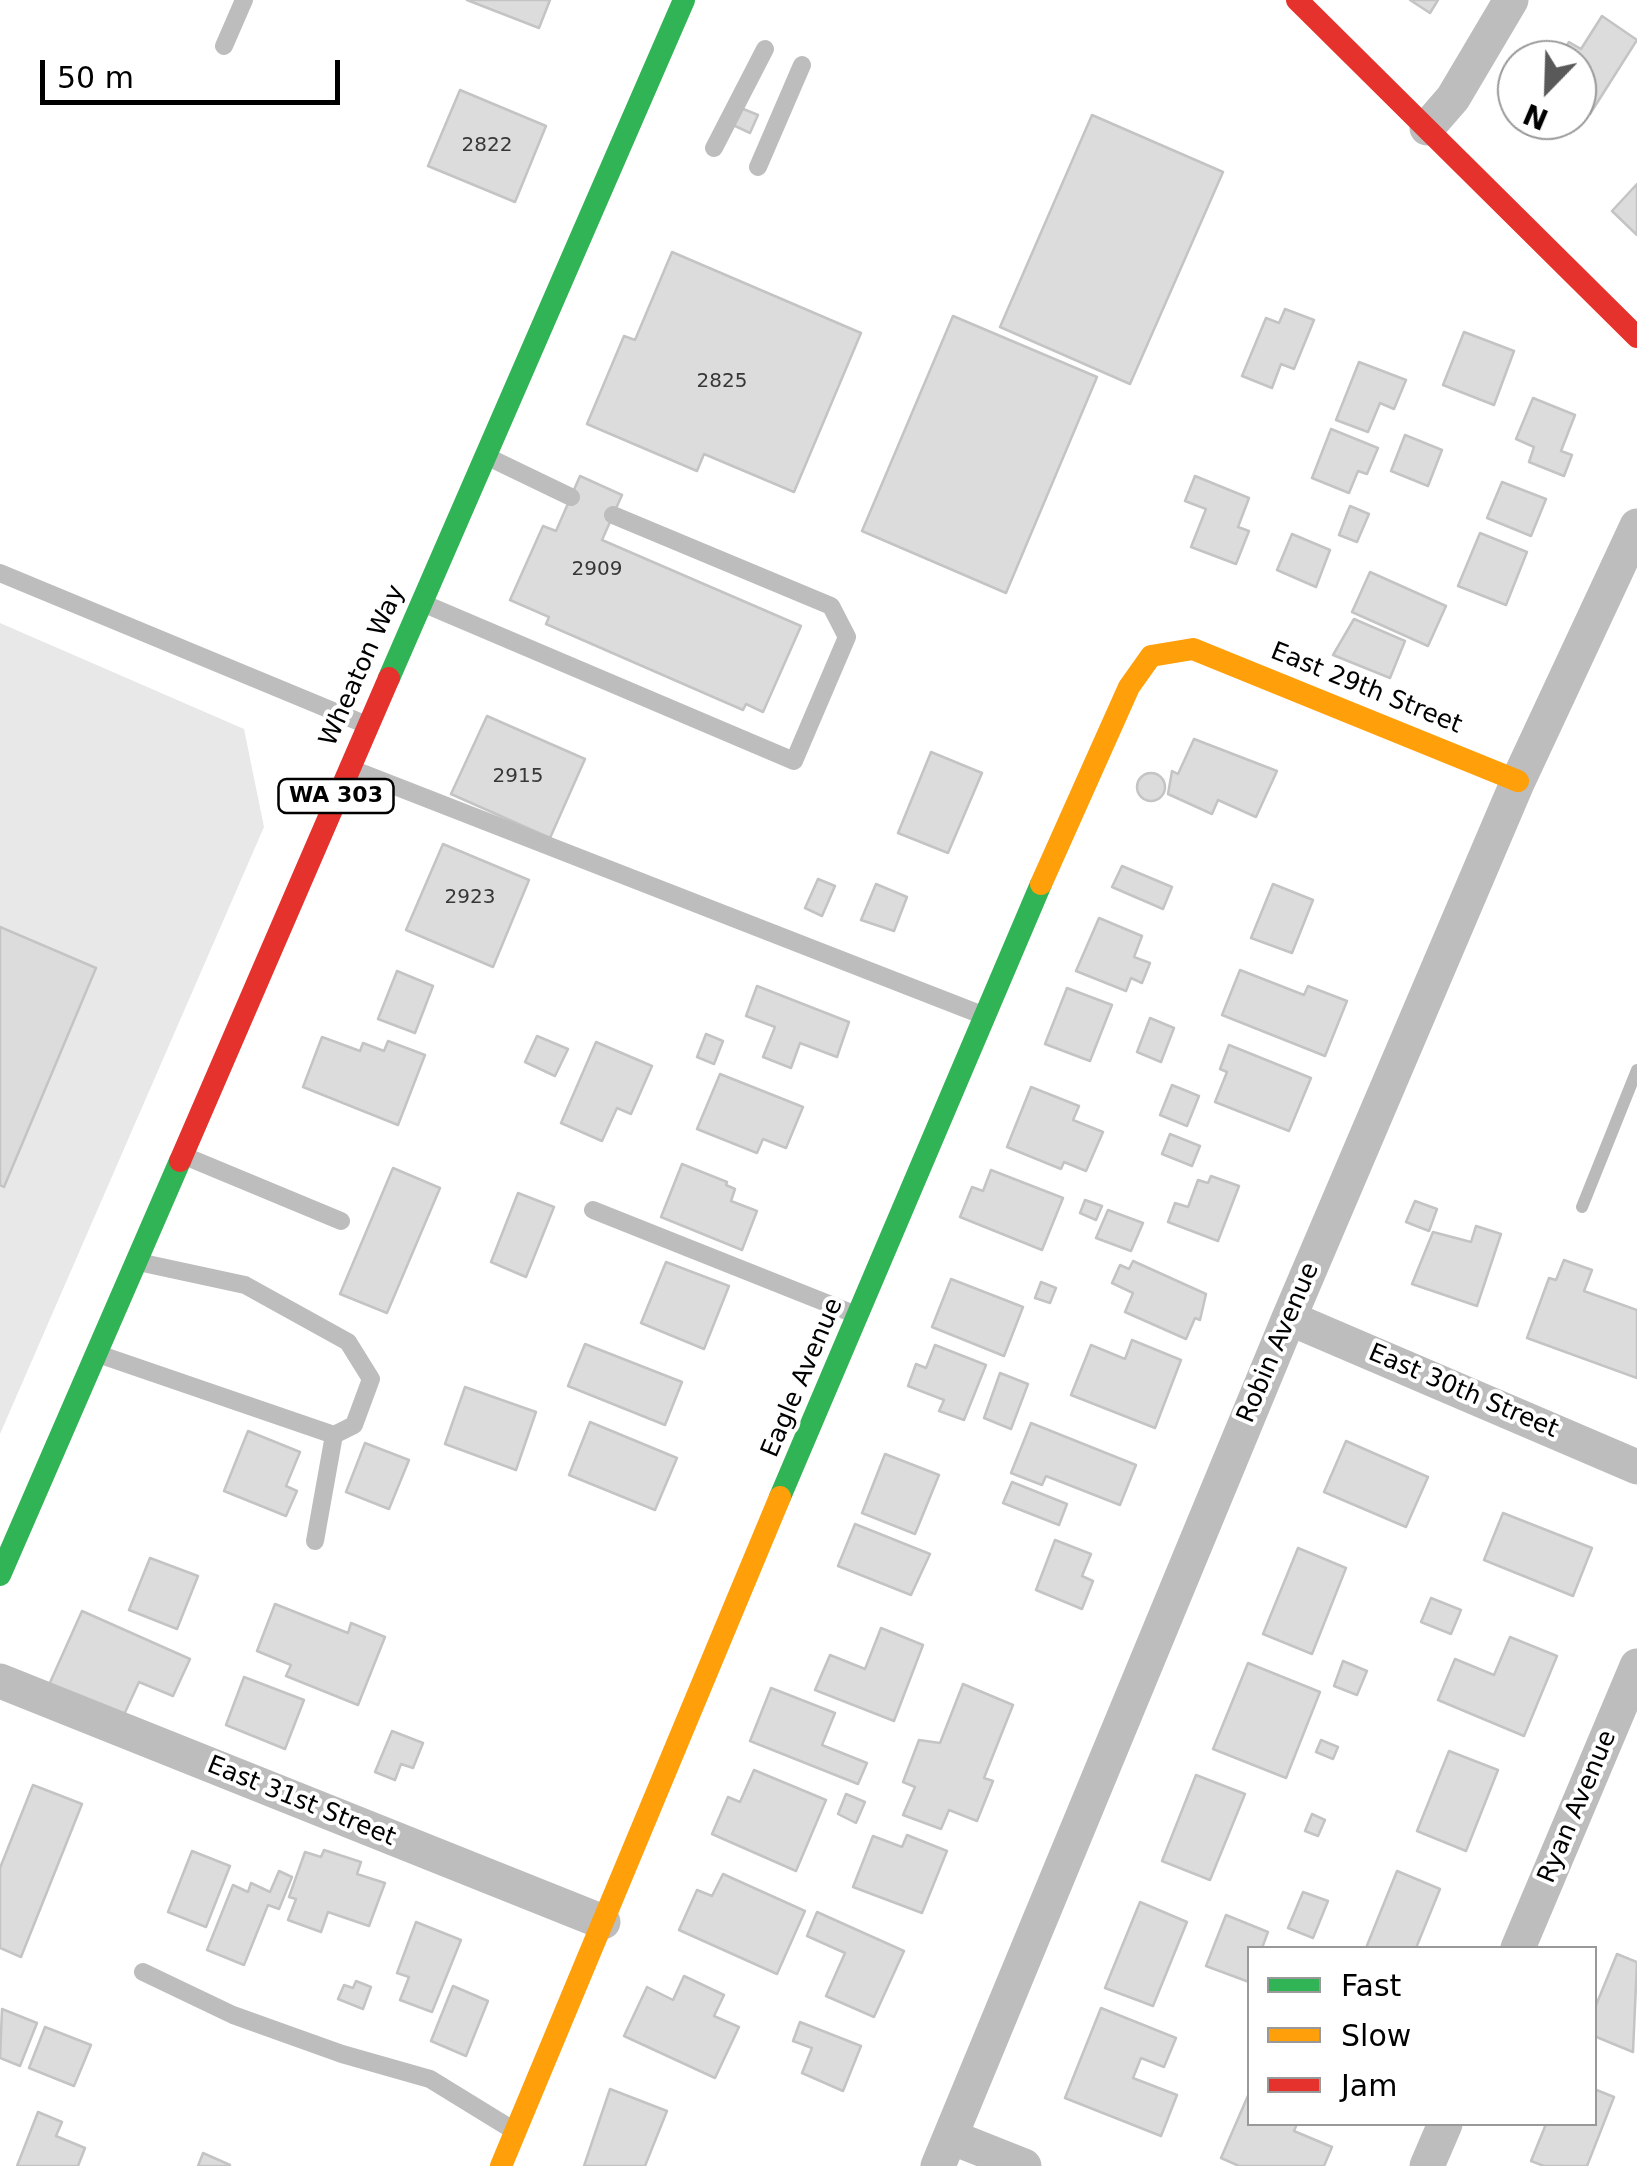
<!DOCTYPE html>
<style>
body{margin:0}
#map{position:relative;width:1637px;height:2166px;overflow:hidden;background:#fff;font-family:"DejaVu Sans",sans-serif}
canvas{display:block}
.legend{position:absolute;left:1247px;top:1946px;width:350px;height:180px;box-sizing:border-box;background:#fff;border:2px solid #999;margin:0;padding:12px 18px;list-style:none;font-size:30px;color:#000}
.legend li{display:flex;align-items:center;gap:20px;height:50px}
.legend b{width:50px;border:2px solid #999}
.north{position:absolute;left:1497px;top:40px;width:100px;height:100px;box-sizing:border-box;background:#fff;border:2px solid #999;border-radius:50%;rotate:203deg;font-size:28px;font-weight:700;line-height:40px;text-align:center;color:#000}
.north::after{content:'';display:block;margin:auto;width:35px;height:45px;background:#595959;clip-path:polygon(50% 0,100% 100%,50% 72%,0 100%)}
.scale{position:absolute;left:40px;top:60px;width:300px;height:45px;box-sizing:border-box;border:5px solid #000;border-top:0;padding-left:12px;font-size:30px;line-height:35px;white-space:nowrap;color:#000;-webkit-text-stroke:8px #fff;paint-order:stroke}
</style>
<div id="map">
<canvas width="1637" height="2166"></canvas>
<ul class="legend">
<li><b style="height:12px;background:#30b455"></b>Fast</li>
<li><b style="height:12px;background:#ff9f0a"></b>Slow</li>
<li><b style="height:12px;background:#e5322d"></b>Jam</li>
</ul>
<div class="north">N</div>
<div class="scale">50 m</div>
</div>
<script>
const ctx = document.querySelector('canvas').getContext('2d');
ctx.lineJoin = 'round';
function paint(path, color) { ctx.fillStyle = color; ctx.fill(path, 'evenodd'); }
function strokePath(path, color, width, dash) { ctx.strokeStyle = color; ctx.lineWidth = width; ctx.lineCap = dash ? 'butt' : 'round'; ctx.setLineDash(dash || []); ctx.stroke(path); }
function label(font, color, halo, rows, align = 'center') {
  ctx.font = font + ' "DejaVu Sans",sans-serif'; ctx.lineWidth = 8; ctx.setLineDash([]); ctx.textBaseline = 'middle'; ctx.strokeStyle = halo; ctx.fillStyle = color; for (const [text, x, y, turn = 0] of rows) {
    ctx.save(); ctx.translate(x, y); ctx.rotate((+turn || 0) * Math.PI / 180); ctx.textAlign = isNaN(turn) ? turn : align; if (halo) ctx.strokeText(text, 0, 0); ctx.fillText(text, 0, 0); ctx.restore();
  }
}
paint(new Path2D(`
 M0,623L244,729L264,827L0,1434Z`), '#e8e8e8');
strokePath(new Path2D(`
 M1582,1207L1637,1070`), '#bababa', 12);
const building = new Path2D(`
 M467,0H550L539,28Z
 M1410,0H1438L1430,13Z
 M1602,16L1637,40L1590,114L1577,105V60H1557L1569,42L1581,49Z
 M460,90L546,126L515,202L428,166Z
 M741,108L758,115L750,133L733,125Z
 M1092,115L1223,172L1130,384L1000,327Z
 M1637,184V235L1612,211Z
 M672,252L861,333L794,492L704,454L697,471L587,424L624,336L635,340Z
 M1285,309L1314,320L1294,369L1281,364L1272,388L1242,376L1266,318L1279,323Z
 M953,316L1097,377L1006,593L862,531Z
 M1464,332L1514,351L1494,405L1443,385Z
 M1359,362L1406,380L1394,409L1380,403L1368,432L1336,420Z
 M1533,398L1575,415L1561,451L1572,455L1564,476L1529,462L1534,447L1516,439Z
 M1331,429L1378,448L1367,474L1358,471L1349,493L1312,478Z
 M1405,435L1442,450L1428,486L1391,471Z
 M580,476L622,495L602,540L801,626L763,712L746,704L743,710L546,624L549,617L510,600L543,526L556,531Z
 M1195,476L1249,498L1238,527L1249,531L1236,564L1191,547L1206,509L1185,501Z
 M1502,482L1546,499L1531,536L1487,518Z
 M1350,506L1369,514L1357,542L1339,535Z
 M1480,533L1527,552L1506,605L1458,586Z
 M1292,534L1330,550L1316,587L1277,570Z
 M1370,572L1446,606L1428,646L1352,612Z
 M1354,619L1405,641L1390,678L1333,655Z
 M487,716L585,759L550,838L451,794Z
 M1194,739L1277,771L1256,817L1218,800L1212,814L1168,794L1172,771L1178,774Z
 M931,752L982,773L948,853L898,833Z
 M1137 787a14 14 0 1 1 28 0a14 14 0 1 1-28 0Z
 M443,844L529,880L493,967L406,930Z
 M1122,866L1172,887L1163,909L1112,887Z
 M818,879L835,886L822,916L805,908Z
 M876,884L907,897L894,931L861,920Z
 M1273,884L1313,900L1292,953L1251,938Z
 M1099,918L1142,936L1134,957L1150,963L1142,983L1131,978L1126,991L1076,971Z
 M0,927L96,968L4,1187L0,1185Z
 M1240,970L1304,995L1308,986L1347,1001L1325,1056L1222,1015Z
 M397,971L433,986L415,1033L378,1019Z
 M757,986L849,1022L837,1057L800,1043L791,1068L763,1057L775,1027L746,1016Z
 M1067,988L1112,1005L1090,1061L1045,1044Z
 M1150,1018L1174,1028L1161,1062L1137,1052Z
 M706,1034L723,1041L714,1064L697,1057Z
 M537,1036L568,1049L555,1076L525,1062Z
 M322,1037L360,1051L363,1043L384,1051L388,1041L425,1055L398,1125L303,1087Z
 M596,1042L652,1066L631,1114L617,1108L602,1141L561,1123Z
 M1229,1045L1311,1078L1289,1131L1215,1102L1227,1072L1220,1069Z
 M720,1074L803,1107L786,1148L763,1139L757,1153L697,1129Z
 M1172,1085L1199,1096L1187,1126L1160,1115Z
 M1031,1087L1079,1106L1073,1120L1103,1132L1086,1171L1064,1162L1061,1169L1007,1147Z
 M1170,1134L1200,1146L1192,1166L1162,1154Z
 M682,1164L727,1182L726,1185L735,1189L731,1201L757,1211L742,1250L661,1217Z
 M393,1168L440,1188L387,1313L340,1294Z
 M991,1170L1063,1198L1042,1250L960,1217L972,1187L983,1191Z
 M1211,1176L1239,1186L1218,1241L1168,1222L1175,1203L1188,1207L1198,1180L1208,1183Z
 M518,1193L554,1207L526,1277L491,1262Z
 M1085,1200L1102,1206L1096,1220L1080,1213Z
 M1415,1201L1437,1209L1429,1231L1406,1222Z
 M1108,1210L1143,1223L1131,1251L1096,1238Z
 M1476,1226L1501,1234L1477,1306L1412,1284L1433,1232L1471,1242Z
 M1564,1260L1592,1270L1584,1291L1637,1310V1378L1527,1338L1549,1278L1556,1280Z
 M1133,1261L1206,1294L1200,1320L1195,1318L1186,1339L1125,1312L1133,1293L1112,1283L1120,1265L1129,1269Z
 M666,1262L729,1286L704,1349L641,1323Z
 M951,1279L1023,1307L1004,1356L932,1327Z
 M1041,1282L1056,1288L1050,1303L1035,1298Z
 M1132,1340L1181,1360L1155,1428L1071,1395L1091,1345L1125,1359Z
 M585,1344L682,1382L665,1425L568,1386Z
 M935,1345L986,1365L964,1420L939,1411L944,1400L908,1386L916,1364L926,1368Z
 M1000,1373L1028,1384L1011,1429L984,1418Z
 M465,1387L536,1412L516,1470L445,1444Z
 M590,1422L677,1458L655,1510L569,1475Z
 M1031,1423L1136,1465L1120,1505L1046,1476L1042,1485L1011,1473Z
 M248,1431L300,1452L286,1486L297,1491L286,1516L224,1491Z
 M1346,1441L1428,1477L1406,1527L1324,1492Z
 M365,1443L409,1460L389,1509L346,1492Z
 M885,1454L939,1475L915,1534L862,1513Z
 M1012,1482L1067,1504L1059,1525L1003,1503Z
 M1503,1513L1592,1548L1573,1596L1484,1560Z
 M855,1524L930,1554L911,1595L838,1566Z
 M1055,1540L1091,1554L1082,1576L1093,1581L1082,1609L1036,1590Z
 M1298,1548L1346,1568L1312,1654L1263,1634Z
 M150,1558L198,1576L177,1629L129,1610Z
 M1431,1598L1461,1610L1451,1634L1421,1622Z
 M275,1604L348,1633L351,1623L385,1637L358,1705L286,1676L291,1665L257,1651Z
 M82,1611L190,1659L173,1696L139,1682L122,1719L48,1687Z
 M881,1628L923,1645L894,1721L815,1690L830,1655L865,1669Z
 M1510,1637L1557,1656L1524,1736L1438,1700L1455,1659L1494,1675Z
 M1343,1661L1367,1671L1357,1695L1334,1686Z
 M1248,1663L1320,1692L1286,1778L1213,1749Z
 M244,1677L304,1700L285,1749L226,1725Z
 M963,1684L1013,1705L984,1778L993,1781L977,1821L949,1810L941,1829L903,1815L915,1787L903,1782L919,1740L940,1743Z
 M771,1688L835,1713L822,1745L867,1763L858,1784L750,1741Z
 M392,1731L423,1743L413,1768L401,1764L395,1780L375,1772Z
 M1321,1740L1338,1747L1333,1759L1316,1752Z
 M1449,1751L1498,1770L1466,1851L1417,1831Z
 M754,1770L826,1800L796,1871L712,1834L728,1797L740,1802Z
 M1196,1775L1245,1794L1210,1880L1162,1861Z
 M33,1785L82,1804L21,1957L0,1948V1868Z
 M846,1794L865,1802L856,1823L838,1814Z
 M1312,1814L1325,1820L1318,1836L1305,1831Z
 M907,1835L947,1851L922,1913L853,1887L873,1836L902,1847Z
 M324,1850L361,1862L357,1874L385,1883L369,1926L328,1912L321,1932L288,1920L296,1899L289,1897L305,1852L321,1857Z
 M192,1851L230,1866L206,1927L168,1912Z
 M279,1871L292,1877L279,1909L268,1905L244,1965L207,1950L233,1885L248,1892L251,1883L270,1892Z
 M1397,1871L1440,1889L1416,1948H1366Z
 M723,1874L805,1911L777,1974L679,1930L697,1890L712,1896Z
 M1303,1892L1328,1901L1313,1938L1288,1928Z
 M1140,1902L1187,1922L1153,2006L1105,1988Z
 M817,1912L904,1951L874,2017L826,1996L845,1953L807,1936Z
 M1226,1915L1268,1932L1262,1948H1250L1249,1982L1206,1966Z
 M416,1922L461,1940L432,2012L400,2000L409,1977L397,1973Z
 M1617,1954L1637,1962L1633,2052L1594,2036V2010Z
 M684,1976L724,1995L714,2016L739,2027L715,2078L624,2036L647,1987L673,2000Z
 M356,1981L371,1987L363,2009L338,1999L344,1985L353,1988Z
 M453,1986L488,2001L466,2056L431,2041Z
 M1101,2008L1176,2038L1164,2067L1141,2058L1133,2078L1177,2095L1161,2136L1065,2098Z
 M2,2009L37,2023L20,2066L0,2058Z
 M800,2022L861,2046L843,2091L802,2073L812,2048L793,2041Z
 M45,2027L91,2045L74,2086L29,2068Z
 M610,2089L667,2111L645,2166H584Z
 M1594,2089L1614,2097L1587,2166H1544L1531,2161L1546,2124H1594Z
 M1250,2091V2124H1297L1294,2131L1332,2147L1324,2166H1239L1221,2158Z
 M38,2112L62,2122L56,2136L85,2148L78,2166H17Z
 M203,2153L230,2165L229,2166H198Z`);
paint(building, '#dcdcdc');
strokePath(building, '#c4c4c4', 2.5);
strokePath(new Path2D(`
 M224,46L244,0
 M714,148L765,49
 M758,167L802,65
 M490,458L571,497
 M0,573L362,723
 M427,605L794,761L847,637L831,606L613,515
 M354,770L977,1013
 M187,1157L341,1221
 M593,1210L854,1314
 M101,1355L334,1435L354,1425L371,1379L348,1342L245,1285L143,1263
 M315,1541L334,1435
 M143,1972L233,2015L342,2054L430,2079L513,2130`), '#bdbdbd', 18);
strokePath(new Path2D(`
 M1427,128L1453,98L1511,0
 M1289,1318L1637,1467
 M0,1681L603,1922
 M1518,1948L1637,1666
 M951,2137L1024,2166
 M938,2166L1289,1318L1518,781L1637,526
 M1427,2166L1445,2124`), '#bdbdbd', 35);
strokePath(new Path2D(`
 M389,678L684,0
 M780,1497L1041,884
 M0,1575L180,1161`), '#30b455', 22);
strokePath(new Path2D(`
 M1041,884L1129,687L1151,656L1193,649L1518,781
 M501,2166L780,1497`), '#ff9f0a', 22);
strokePath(new Path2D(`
 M1297,0L1637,337
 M180,1161L389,678`), '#e5322d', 22);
label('20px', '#373737', null, [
 ["2822",487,146],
 ["2825",722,382],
 ["2909",597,570],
 ["2915",518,777],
 ["2923",470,898]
]);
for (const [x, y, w] of [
 [336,796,115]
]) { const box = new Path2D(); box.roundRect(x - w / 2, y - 17, w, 34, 8); ctx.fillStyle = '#fff'; ctx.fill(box); strokePath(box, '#000', 2.5); }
label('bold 22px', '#000', null, [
 ["WA 303",336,796]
]);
label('25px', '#000', '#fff', [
 ["Wheaton Way",363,666,-66],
 ["East 29th Street",1366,689,22],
 ["Robin Avenue",1279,1343,-67],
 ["Eagle Avenue",803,1378,-67],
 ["East 30th Street",1463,1392,23],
 ["East 31st Street",301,1802,22],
 ["Ryan Avenue",1578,1807,-67]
]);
</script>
